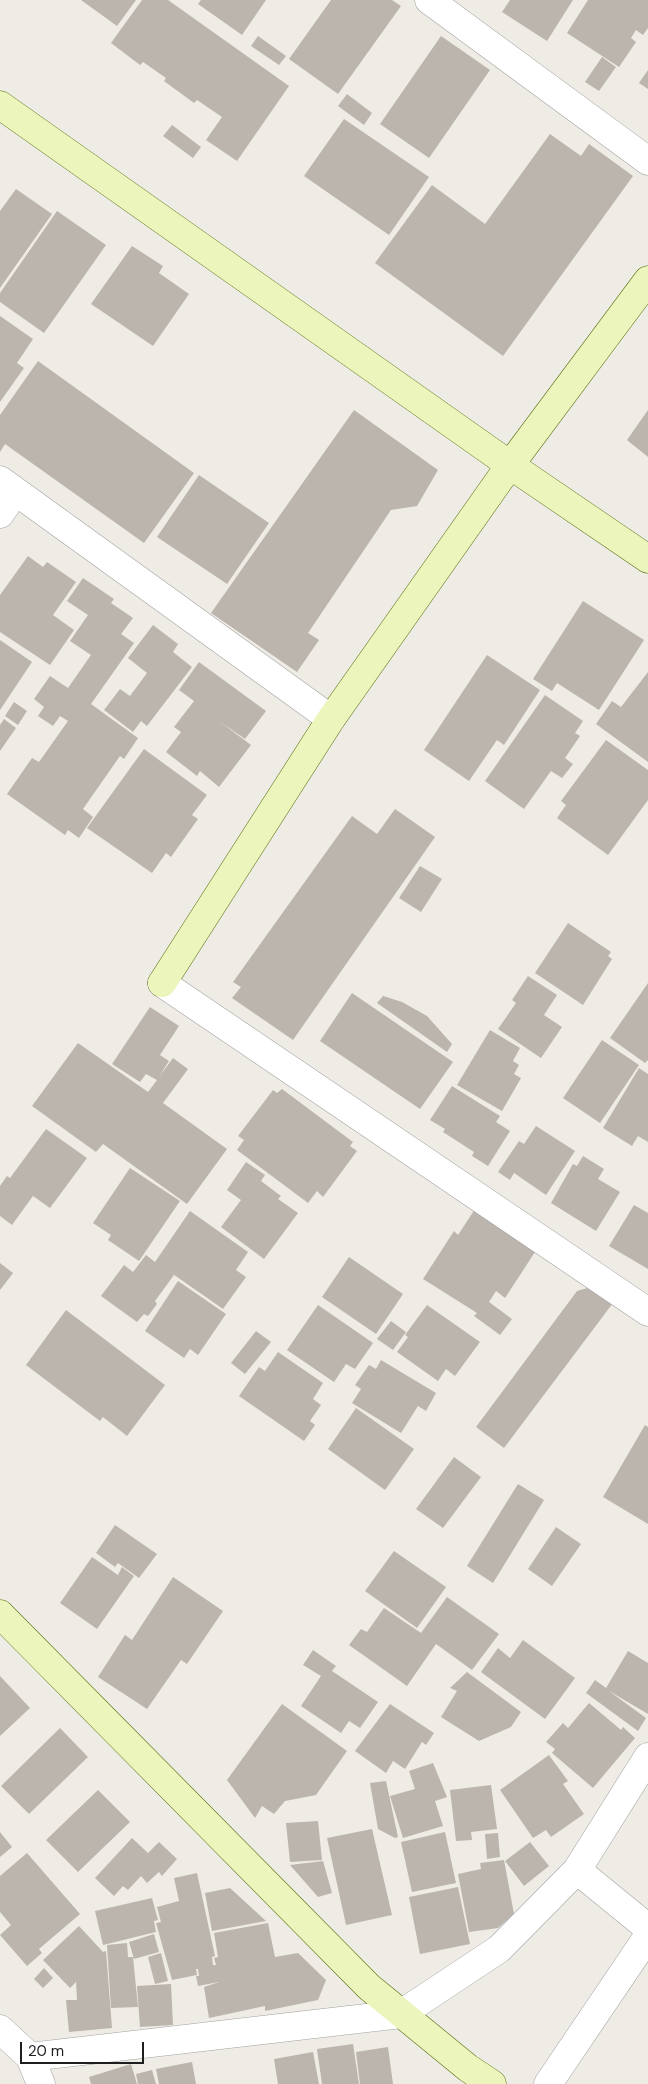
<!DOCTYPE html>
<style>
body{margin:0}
#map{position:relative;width:648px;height:2084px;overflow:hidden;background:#eeece5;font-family:"DM Sans",sans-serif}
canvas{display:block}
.scale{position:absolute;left:20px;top:2042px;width:124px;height:22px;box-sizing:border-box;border:2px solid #1e1e1e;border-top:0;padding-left:6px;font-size:15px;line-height:18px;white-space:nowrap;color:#1e1e1e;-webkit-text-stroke:4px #fff;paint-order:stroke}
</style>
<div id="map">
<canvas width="648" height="2084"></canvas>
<div class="scale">20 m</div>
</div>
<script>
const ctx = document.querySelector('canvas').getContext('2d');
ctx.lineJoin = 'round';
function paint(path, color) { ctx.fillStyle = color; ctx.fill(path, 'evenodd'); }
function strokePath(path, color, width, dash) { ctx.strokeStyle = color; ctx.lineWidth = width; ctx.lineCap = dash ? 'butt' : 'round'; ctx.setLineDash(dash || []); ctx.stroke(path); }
paint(new Path2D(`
 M81,0H136L117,26Z
 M142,0H168L289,86L237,161L206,140L222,117L197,100L194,103L164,81L166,78L143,62L140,65L111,43Z
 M201,0H266L242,35L198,4Z
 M331,0H392L401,6L338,94L289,59Z
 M510,0H573L547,41L502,12Z
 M588,0H648V28L643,35L636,30L631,38L636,42L619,67L567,33Z
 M258,36L286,56L279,65L251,46Z
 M441,36L490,70L429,158L380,124Z
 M602,57L616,67L599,91L585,82Z
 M648,70V89L639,83Z
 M347,94L372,113L364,125L338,106Z
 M344,119L429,177L389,235L304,176Z
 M172,125L201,147L193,158L163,136Z
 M550,134L581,156L589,144L633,176L503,356L375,263L432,185L485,224Z
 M16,189L52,214L0,288V211Z
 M57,211L106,245L44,333L0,302V293Z
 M132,246L163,266L159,273L189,294L153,346L91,304Z
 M0,316L33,339L17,363L24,368L0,402Z
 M38,361L194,473L144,543L5,444L0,452V415Z
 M354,410L438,470L417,506L391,510L308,633L319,640L297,672L211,613Z
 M648,410V457L627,440Z
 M199,475L269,523L227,584L157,537Z
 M28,556L43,567L47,562L76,582L53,615L74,630L50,665L0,632V595Z
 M83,578L114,599L111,603L133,618L121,634L134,643L91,704L138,738L124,759L120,756L83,809L93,817L79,838L68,830L65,835L7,794L32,758L39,762L68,721L60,716L53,726L38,716L44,707L34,699L50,676L68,688L91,655L70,641L88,615L67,601Z
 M583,601L644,640L599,710L557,683L552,691L533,679Z
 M153,625L178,644L173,652L192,667L147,726L141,721L133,732L104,710L120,689L130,696L147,673L128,658Z
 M0,640L32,662L0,710Z
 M487,655L540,690L504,745L497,740L469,781L424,750Z
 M199,662L266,711L245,739L219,721L251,745L219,787L200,771L197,776L166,752L181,732L174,727L194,701L179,690Z
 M648,672V762L596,724L612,701L621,707Z
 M545,695L583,721L575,733L580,736L565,758L573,764L562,778L551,771L524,809L485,781Z
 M14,702L27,711L18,725L5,716Z
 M4,719L16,728L0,751V725Z
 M606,740L648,770V800L608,855L557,818L566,805L561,801Z
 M144,749L207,795L192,815L198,819L171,857L166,853L152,873L87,828Z
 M395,809L435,837L293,1040L232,998L241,987L233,982L352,816L377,834Z
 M420,866L442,879L421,912L399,898Z
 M568,923L611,952L608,956L612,959L583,1005L535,973Z
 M528,976L557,995L544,1015L562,1027L541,1058L498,1029L516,1003L512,1000Z
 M648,983V1060L645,1063L610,1038Z
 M352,993L453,1062L420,1109L320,1041Z
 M383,996L402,1002L427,1016L452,1044L447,1052L377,1003Z
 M150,1007L179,1026L160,1055L169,1061L159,1077L173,1058L188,1069L163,1103L227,1149L187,1204L103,1144L96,1152L32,1106L78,1043L148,1092L157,1080L146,1074L140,1082L112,1064Z
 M490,1030L520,1048L513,1061L519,1065L514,1074L521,1078L502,1111L457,1085Z
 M602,1040L639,1065L600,1123L563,1098Z
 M639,1068L648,1074V1142L638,1136L632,1146L603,1128Z
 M452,1086L500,1116L496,1122L510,1131L488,1166L472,1156L474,1152L443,1132L445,1129L430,1120Z
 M282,1089L353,1142L350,1146L357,1151L323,1197L317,1191L308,1203L237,1150L244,1140L238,1136L273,1090L277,1093Z
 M536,1126L575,1151L546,1195L514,1173L510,1180L498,1172L519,1141L524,1144Z
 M46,1129L87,1158L50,1208L33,1196L12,1225L0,1216V1186L7,1176L10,1178Z
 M583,1156L604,1169L598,1179L620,1192L596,1231L551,1203L573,1164L577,1166Z
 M246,1162L265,1175L261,1181L281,1196L278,1199L298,1213L264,1259L221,1227L241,1200L227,1190Z
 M130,1168L180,1201L139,1261L108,1240L111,1235L93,1223Z
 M634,1205L648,1213V1269L609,1246Z
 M475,1209L537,1249L505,1298L496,1291L489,1302L512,1319L500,1335L474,1316L477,1313L423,1279L454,1231L458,1235Z
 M190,1211L248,1252L236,1270L246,1277L223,1309L157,1263L174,1275L155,1301L157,1304L148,1316L144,1314L137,1322L101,1296L124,1265L133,1272L146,1255L155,1262Z
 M349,1257L403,1294L376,1334L322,1297Z
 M0,1263L13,1273L0,1290Z
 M178,1281L226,1314L198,1355L190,1349L184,1358L145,1331Z
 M591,1287L613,1303L504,1448L476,1427L577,1291Z
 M318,1305L373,1343L355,1369L346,1364L334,1382L287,1350Z
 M427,1305L480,1342L455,1376L446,1369L438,1381L397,1352L408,1337L405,1335Z
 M66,1310L165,1385L127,1436L103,1417L100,1421L26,1365Z
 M391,1321L406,1332L393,1350L377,1339Z
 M256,1331L271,1342L245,1374L231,1363Z
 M278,1352L323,1383L313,1399L321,1405L310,1421L315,1425L304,1441L239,1396L259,1367L265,1371Z
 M381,1360L436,1393L426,1411L418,1406L401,1433L352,1403L361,1389L355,1385L369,1365L376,1369Z
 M356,1408L414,1449L385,1490L328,1449Z
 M645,1425L648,1427V1524L603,1497Z
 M454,1457L481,1477L443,1528L416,1509Z
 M518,1484L544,1500L493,1583L467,1566Z
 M115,1525L157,1554L139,1578L118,1563L115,1567L96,1553Z
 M556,1527L581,1544L552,1586L528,1569Z
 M394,1551L446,1587L417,1628L365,1591Z
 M92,1557L118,1575L122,1567L134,1576L97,1629L60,1603Z
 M173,1577L223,1611L187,1664L181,1660L147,1709L98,1677L125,1635L132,1640Z
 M447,1597L499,1634L472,1670L436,1644L407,1686L349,1645L361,1629L367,1632L384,1608L421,1633Z
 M523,1640L575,1678L545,1719L481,1672L498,1648L510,1658Z
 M313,1650L336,1666L332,1671L378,1702L360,1728L349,1721L341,1733L301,1706L321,1676L303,1665Z
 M628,1651L648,1663V1714L609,1691L646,1718L638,1731L586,1693L595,1680L606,1688Z
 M467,1672L521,1712L511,1727L479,1741L441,1717L457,1691L450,1688Z
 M0,1676L30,1708L0,1736Z
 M589,1703L621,1730L623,1727L635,1738L593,1788L552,1753L555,1749L546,1742L563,1723L568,1728Z
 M282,1704L347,1751L316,1795L285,1801L274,1814L262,1806L255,1818L227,1780Z
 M390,1704L434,1733L426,1745L422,1742L405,1769L393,1761L386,1773L355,1751Z
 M60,1728L88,1757L29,1814L1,1786Z
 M549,1755L568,1781L563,1784L584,1814L551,1837L546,1830L533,1838L500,1790Z
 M433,1763L447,1797L435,1801L443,1826L403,1838L390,1796L415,1789L409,1771Z
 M386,1781L398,1837L395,1838L378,1829L370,1783Z
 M491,1785L497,1829L471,1832L472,1840L456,1841L450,1790Z
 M98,1790L130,1822L78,1872L46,1840Z
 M318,1821L322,1860L290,1862L286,1823Z
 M372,1829L392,1915L346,1925L327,1838Z
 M0,1832L12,1847L0,1857Z
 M445,1832L456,1883L412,1892L401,1842Z
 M498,1833L500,1857L487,1859L485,1834Z
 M132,1838L148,1853L159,1842L177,1859L162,1876L159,1872L147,1883L141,1876L128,1890L123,1886L114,1896L95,1878Z
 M530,1842L549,1866L524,1886L505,1861Z
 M27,1853L80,1914L39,1949L42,1953L27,1966L0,1935L11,1925L0,1912V1876Z
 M504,1860L514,1914L498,1928L469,1932L458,1874L481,1869L480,1863Z
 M323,1861L332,1893L318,1897L290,1865Z
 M197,1873L215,1956L212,1957L213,1965H216L214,1958L218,1957L214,1933L268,1923L275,1957L298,1953L326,1980L318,2000L265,2011V2006L209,2018L204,1987L219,1982L198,1986L196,1976H199L198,1969H196L197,1975L172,1980L156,1923L161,1922L157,1907L179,1901L174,1878Z
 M458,1887L470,1944L420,1954L409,1897Z
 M230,1888L266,1921L212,1931L205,1893Z
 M152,1898L158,1920L154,1921L156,1932L103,1945L95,1911Z
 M79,1926L103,1952L106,1951L112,2028L69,2032L66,2000H77L76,1982L70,1988L43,1960Z
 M154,1934L159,1952L134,1959L129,1942Z
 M127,1943L128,1957H133L138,2007L111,2008L107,1945Z
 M161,1953L168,1981L155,1984L148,1957Z
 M44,1968L53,1978L43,1988L34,1979Z
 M171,1984L173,2025L140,2027L137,1986Z
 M353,2044L359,2084H322L317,2049Z
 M388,2047L393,2084H360L356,2052Z
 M313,2052L319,2084H278L274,2059Z
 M192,2062L196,2084H159L156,2069Z
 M131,2064L137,2084H91L89,2077Z
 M152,2070L156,2084H138L136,2074Z`), '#bbb5ae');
const street = new Path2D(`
 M429,0L648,161
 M0,480L331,719
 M0,514L15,492
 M162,983L648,1312
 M577,1870L648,1928
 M0,2029L30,2057
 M41,2084L30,2057L401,2014L499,1949L577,1870L648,1757
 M548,2084L648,1936`);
const secondary = new Path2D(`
 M0,105L510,465L648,559
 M162,983L331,719L510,465L648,280
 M0,1614L369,1987L468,2068L492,2084`);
strokePath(street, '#a2a2a2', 29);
strokePath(secondary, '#576d0d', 29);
strokePath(street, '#fff', 28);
strokePath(secondary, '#ebf5bc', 28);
</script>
